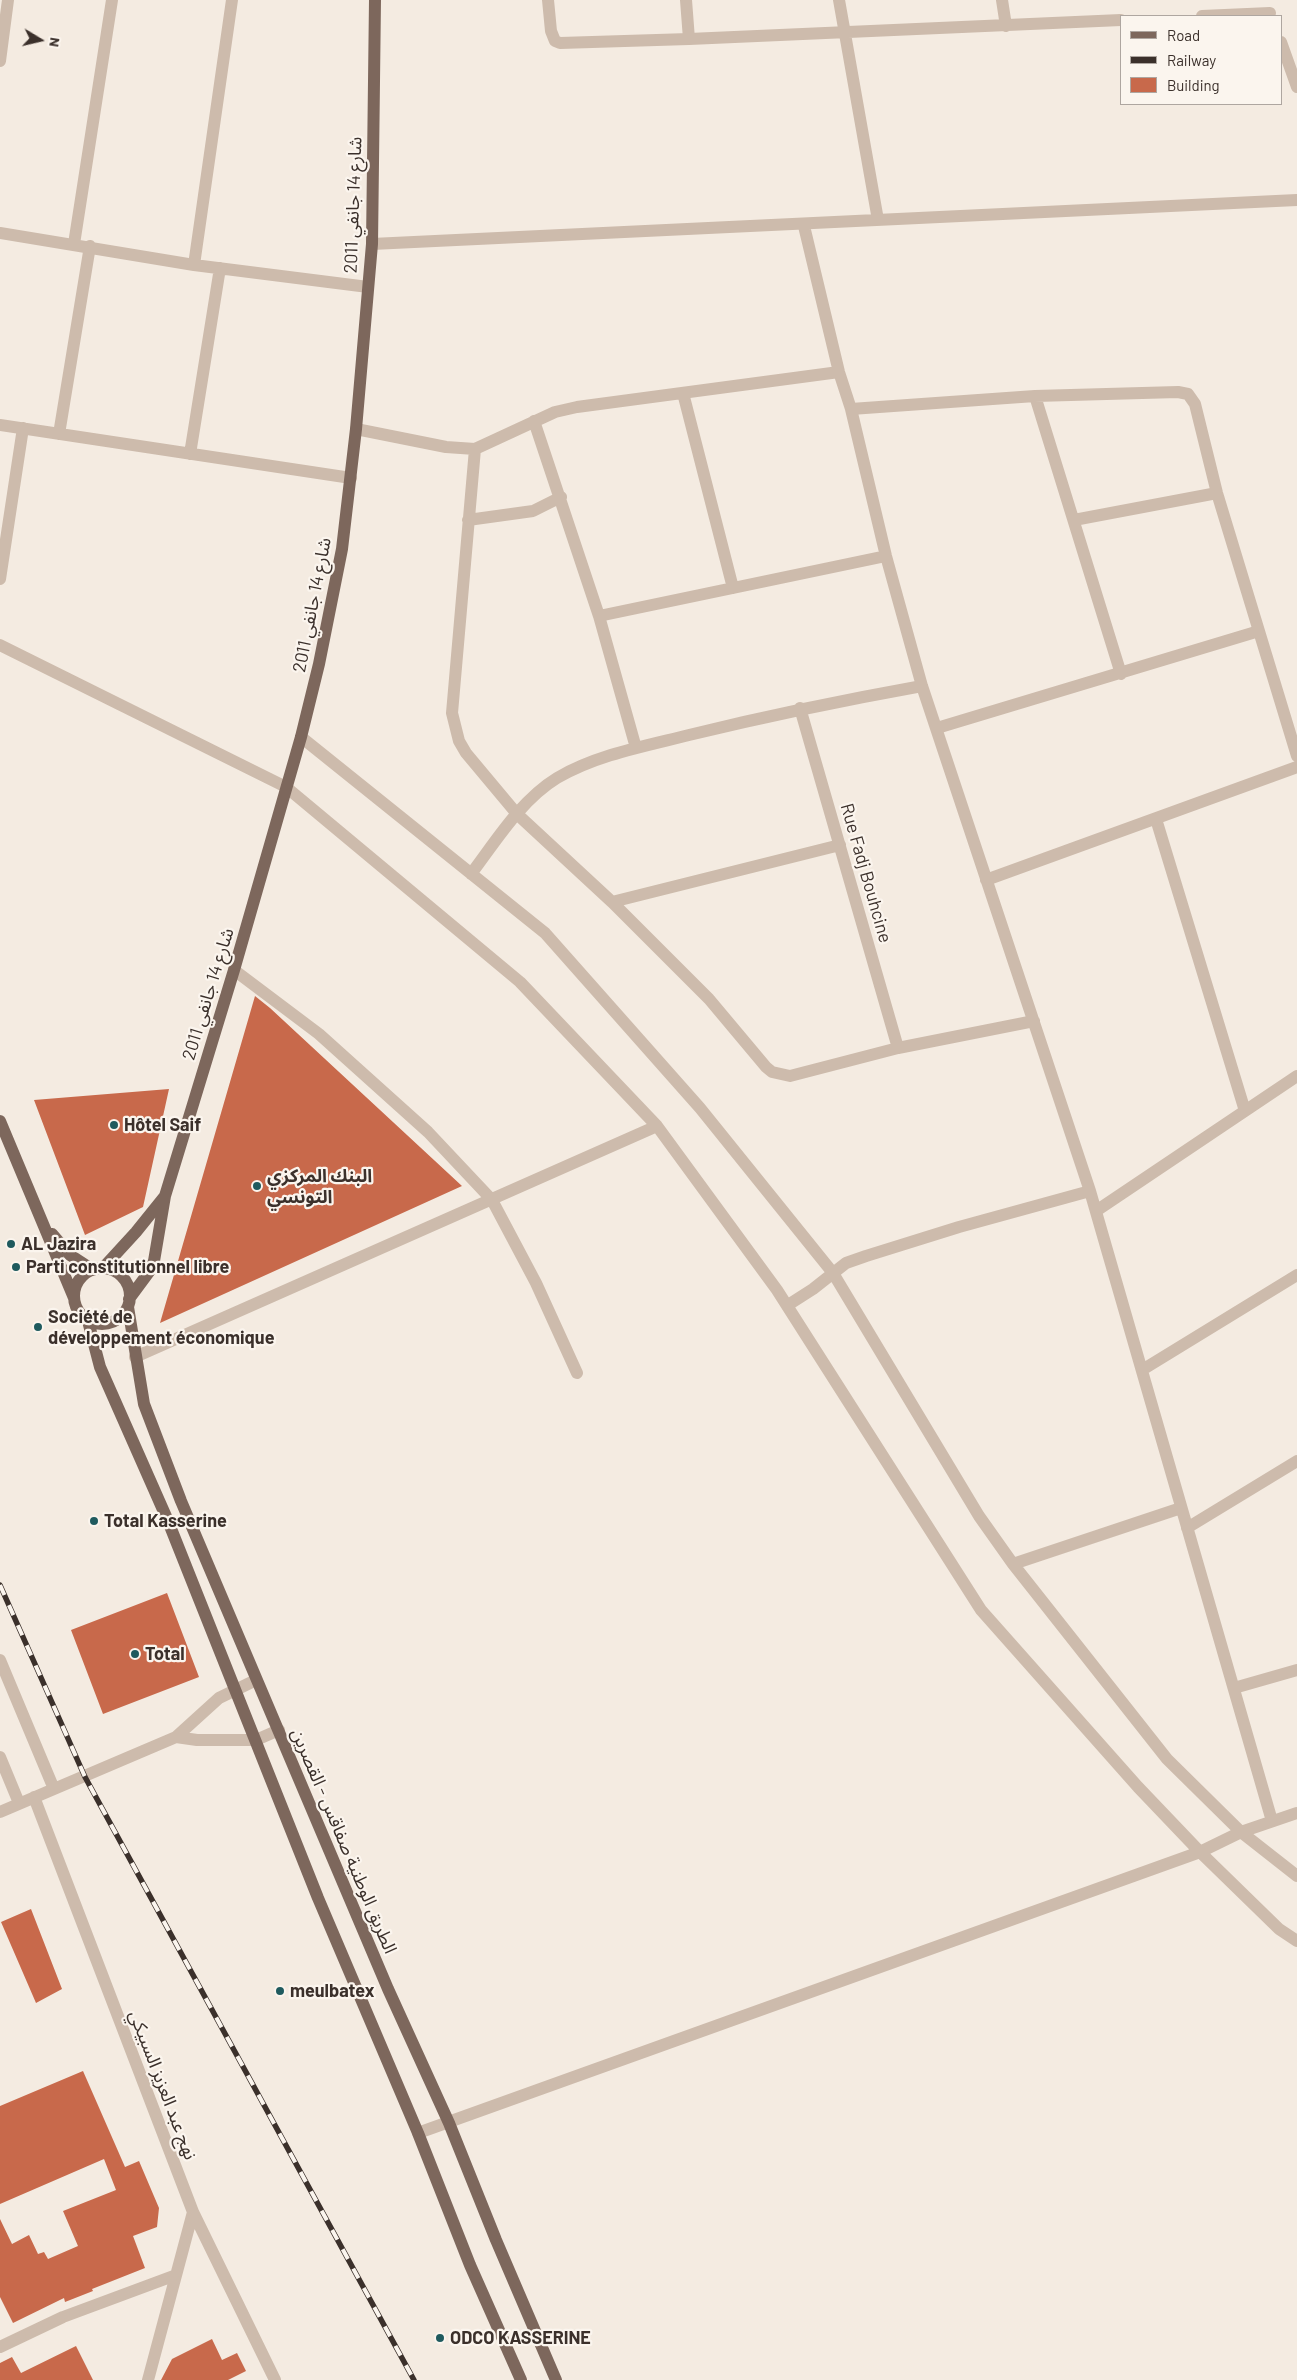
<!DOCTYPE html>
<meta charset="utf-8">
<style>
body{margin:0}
#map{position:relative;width:1297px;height:2380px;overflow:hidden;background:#f4ebe1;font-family:Barlow,sans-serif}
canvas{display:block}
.legend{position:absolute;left:1120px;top:15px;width:162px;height:90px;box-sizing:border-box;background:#fbf5ee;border:1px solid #aea6a0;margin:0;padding:6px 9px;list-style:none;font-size:15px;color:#3b302b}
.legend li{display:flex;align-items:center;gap:10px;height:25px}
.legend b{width:25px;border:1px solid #aea6a0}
.north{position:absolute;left:15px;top:15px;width:50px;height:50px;-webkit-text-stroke:4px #fbf5ee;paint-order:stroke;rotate:99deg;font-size:14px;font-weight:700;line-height:20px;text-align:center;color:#3b302b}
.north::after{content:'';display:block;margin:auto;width:18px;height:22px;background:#3b302b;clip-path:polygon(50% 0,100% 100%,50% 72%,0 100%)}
</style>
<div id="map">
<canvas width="1297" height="2380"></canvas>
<ul class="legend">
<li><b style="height:6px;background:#7d675c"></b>Road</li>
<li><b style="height:6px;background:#3b302b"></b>Railway</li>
<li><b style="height:14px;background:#c8694b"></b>Building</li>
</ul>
<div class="north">N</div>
</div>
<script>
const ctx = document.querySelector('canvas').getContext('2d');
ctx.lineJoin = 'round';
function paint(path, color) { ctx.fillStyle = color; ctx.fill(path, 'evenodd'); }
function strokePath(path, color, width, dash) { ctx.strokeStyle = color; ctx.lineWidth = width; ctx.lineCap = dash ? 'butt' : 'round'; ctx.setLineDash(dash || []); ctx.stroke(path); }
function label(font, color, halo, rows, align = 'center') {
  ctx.font = font + ' Barlow,"Noto Sans Arabic",sans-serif'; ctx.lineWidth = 4.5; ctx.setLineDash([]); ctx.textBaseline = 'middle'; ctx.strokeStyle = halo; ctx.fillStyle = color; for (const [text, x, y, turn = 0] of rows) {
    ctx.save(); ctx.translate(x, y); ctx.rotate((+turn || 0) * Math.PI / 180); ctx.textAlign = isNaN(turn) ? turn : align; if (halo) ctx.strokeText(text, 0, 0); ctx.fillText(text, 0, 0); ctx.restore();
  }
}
paint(new Path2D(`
 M255,996L270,1008L462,1186L160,1323Z
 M169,1089L143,1207L85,1235L34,1100Z
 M167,1593L199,1677L103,1714L71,1630Z
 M31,1909L62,1989L36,2003L1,1922Z
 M83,2071L125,2167L139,2161L159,2208L157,2227L133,2236L145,2268L92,2289L93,2291L65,2302L64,2298L13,2323L0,2297V2219L12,2244L29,2235L38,2254L44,2252L48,2259L78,2246L63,2211L116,2190L104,2159L0,2204V2106Z
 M212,2339L222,2360L237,2353L246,2371L228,2380H161L172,2359Z
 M76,2346L93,2380H0V2363L12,2357L21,2373Z`), '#c8694b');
strokePath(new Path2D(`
 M548,0L551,31L555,41L560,43L689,39
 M686,0L689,39L1121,20
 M839,0L878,220
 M1002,0L1006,26
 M1202,16L1270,13
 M1281,42L1297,87
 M0,61L8,0
 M804,226L839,372L851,409L886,556L922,686L1090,1191L1272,1821
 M0,233L194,265L368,287
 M74,244L112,0
 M372,244C681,231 989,214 1297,200
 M194,265L232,0
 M683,393L733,588
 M1035,396L1121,674
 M851,409L1035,396L1178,392L1188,394L1195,404L1217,493L1297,756
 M534,421L599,616L636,748
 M0,425L351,478
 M356,429L446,447L475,449L555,412L577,407L839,372
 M59,434L90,246
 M475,449L452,713L459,741L466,753L517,814L612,902L709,999L766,1067L772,1072L790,1076L898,1048L1034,1021
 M190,454L220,268
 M468,520L533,511L561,497
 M1074,520L1217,493
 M0,579L23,428
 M599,616L886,556
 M0,645L286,787L520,982L657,1126L777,1290L981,1610L1138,1787L1200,1852L1279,1929L1297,1941
 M800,708L898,1048
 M937,728L1259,631
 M301,737L545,933L700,1108L833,1273L979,1516L1013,1564L1167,1759L1241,1832L1297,1876
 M1156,819L1245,1111
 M471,874C496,841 521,800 557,778C596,755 645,746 689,735C767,716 844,700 922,686
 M986,880L1297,767
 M612,902L840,845
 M234,970L319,1034L428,1132L492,1200L536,1283L577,1373
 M1096,1211L1297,1076
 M788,1305L813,1289L846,1263L866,1256L959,1227L1090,1191
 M135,1357L657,1126
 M1142,1370L1297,1275
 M1187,1528L1297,1461
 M1013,1564L1181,1508
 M0,1660L54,1789
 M1234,1688L1297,1670
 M176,1737L219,1698L256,1680
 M0,1757L19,1803
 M34,1797L193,2212L275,2380
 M0,1812L176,1737L197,1740H256L279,1730
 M418,2133L1200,1852L1241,1832L1297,1813
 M0,2347L63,2317L176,2275
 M148,2380L193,2212`), '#cdbbac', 12);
strokePath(new Path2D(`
 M0,1121L74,1298
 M52,1234L70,1255L93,1270
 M103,1268L136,1232L165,1196
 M74 1296a28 28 0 1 1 56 0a28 28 0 1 1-56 0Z
 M129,1299L149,1272L154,1261L165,1196L234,970L301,737L319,664L342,549L356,429L372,244L375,0
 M128,1307L144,1404L181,1501L388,1989L449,2123L496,2240L556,2380
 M88,1321L100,1367L168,1521L318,1898L418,2133L470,2265L521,2380`), '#7d675c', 12);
const rail = new Path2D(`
 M0,1585L85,1777L414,2380`);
strokePath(rail, '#3b302b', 5.5);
strokePath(rail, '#fbf5ee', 4, [11]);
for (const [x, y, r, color] of [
 [114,1125,5,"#1f5a5e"],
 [257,1186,5,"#1f5a5e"],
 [11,1244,5,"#1f5a5e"],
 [16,1267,5,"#1f5a5e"],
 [38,1327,5,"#1f5a5e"],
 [94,1521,5,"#1f5a5e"],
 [135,1654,5,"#1f5a5e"],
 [280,1991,5,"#1f5a5e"],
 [440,2338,5,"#1f5a5e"]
]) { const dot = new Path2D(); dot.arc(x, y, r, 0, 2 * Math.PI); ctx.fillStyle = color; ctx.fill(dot); strokePath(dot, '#fbf5ee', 2); }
label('18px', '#3b302b', '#fbf5ee', [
 ["شارع 14 جانفي 2011",353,205,-88],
 ["شارع 14 جانفي 2011",312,605,-79],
 ["Rue Fadj Bouhcine",866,873,74],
 ["شارع 14 جانفي 2011",208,994,-73],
 ["الطريق الوطنية صفاقس - القصرين",344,1841,67],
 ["نهج عبد العزيز السبيكي",163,2085,69]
]);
label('bold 18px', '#3b302b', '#fbf5ee', [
 ["Hôtel Saif",124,1125],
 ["البنك المركزي",267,1176],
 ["التونسي",267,1197],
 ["AL Jazira",21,1244],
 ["Parti constitutionnel libre",26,1267],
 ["Société de",48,1317],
 ["développement économique",48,1338],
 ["Total Kasserine",104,1521],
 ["Total",145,1654],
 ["meulbatex",290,1991],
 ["ODCO KASSERINE",450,2338]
], 'left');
</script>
